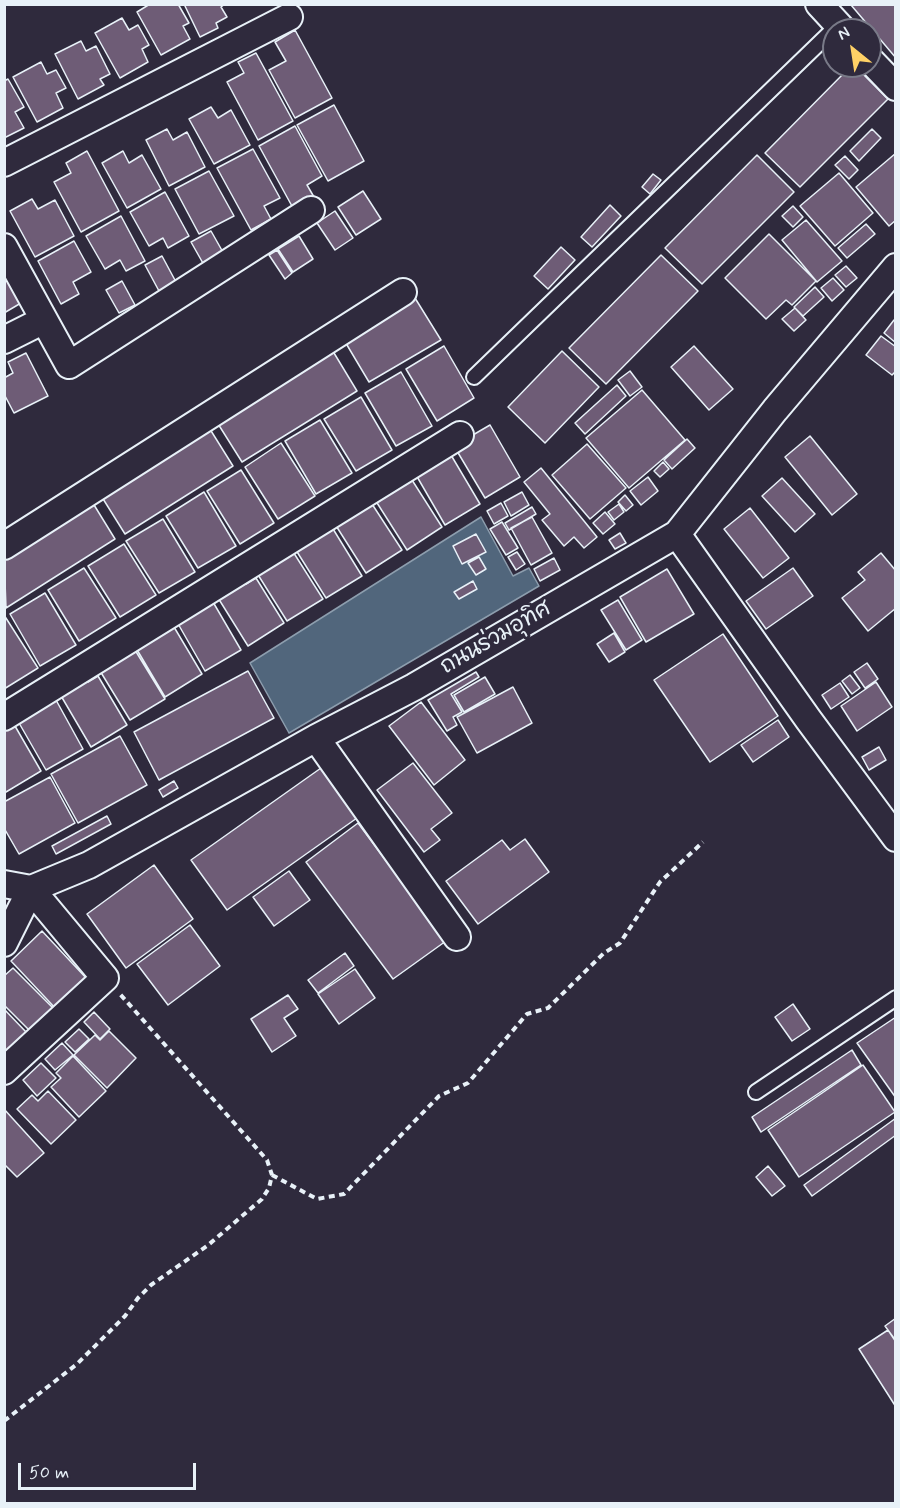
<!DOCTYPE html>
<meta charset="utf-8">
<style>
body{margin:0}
#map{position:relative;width:900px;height:1508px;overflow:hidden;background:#2f2a3d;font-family:Mynerve,sans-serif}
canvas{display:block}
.frame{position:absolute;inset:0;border:6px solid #e8f1f8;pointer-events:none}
.north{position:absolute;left:822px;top:18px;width:60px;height:60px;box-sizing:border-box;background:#2f2a3d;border:2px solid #797a88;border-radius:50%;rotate:330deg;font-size:16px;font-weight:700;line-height:24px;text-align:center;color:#e8f1f8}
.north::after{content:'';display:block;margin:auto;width:21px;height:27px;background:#ffd166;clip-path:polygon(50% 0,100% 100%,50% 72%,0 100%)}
.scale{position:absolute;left:18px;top:1463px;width:178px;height:27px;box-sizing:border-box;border:3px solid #e8f1f8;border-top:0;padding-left:8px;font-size:18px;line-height:21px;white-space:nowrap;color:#e8f1f8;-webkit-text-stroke:4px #2f2a3d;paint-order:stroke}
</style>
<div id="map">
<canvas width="900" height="1508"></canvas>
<div class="frame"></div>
<div class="north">N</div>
<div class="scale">50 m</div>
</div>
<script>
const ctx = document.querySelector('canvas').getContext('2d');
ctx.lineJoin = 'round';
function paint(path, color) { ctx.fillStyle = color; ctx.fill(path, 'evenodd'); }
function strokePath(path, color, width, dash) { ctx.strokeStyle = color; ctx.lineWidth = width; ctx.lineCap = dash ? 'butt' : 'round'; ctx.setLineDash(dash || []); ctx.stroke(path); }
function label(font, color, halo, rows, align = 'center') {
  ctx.font = font + ' Mynerve,"Playpen Sans Thai",sans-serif'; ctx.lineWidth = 6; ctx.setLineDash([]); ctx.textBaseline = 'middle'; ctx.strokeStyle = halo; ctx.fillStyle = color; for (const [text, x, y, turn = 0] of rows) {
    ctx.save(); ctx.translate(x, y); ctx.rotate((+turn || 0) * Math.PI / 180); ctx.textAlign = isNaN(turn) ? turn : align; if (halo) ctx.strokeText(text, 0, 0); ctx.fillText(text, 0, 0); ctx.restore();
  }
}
const water = new Path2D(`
 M481,517L513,576L529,568L539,586L289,733L250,663Z`);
paint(water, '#51667c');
strokePath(water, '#8d9eae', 1.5);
const building = new Path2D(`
 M150,4H178L189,23L183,26L190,39L161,55L137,12Z
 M184,4H225L221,7L227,17L216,23L218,28L200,37Z
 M896,4V58L851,5Z
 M122,18L129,30L138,25L149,45L142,49L148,62L120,78L95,33Z
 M295,30L332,98L295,118L269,70L286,61L275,42Z
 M81,41L86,51L96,46L110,74L100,79L104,85L78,99L55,54Z
 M256,53L293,121L258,140L227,82L244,73L238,62Z
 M41,62L47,74L56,70L66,88L56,93L63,108L37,122L13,77Z
 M851,66H855L888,99L800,187L765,153Z
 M8,79L24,107L15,112L24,128L4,138V81Z
 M334,105L364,161L328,181L297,125Z
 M211,107L218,118L231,110L250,145L214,164L189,119Z
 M295,126L322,176L307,185L314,197L293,208L259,146Z
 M167,129L173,140L187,132L205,167L169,186L146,140Z
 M872,129L881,138L859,161L850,151Z
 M253,149L280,198L264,206L271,219L251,230L217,168Z
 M87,151L119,211L81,232L54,182L71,173L66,163Z
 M123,151L129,163L142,155L161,189L127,208L102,163Z
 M896,153V220L889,226L856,187Z
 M757,155L794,192L702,284L665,248Z
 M845,156L858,170L849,179L835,165Z
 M209,171L234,216L199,234L175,189Z
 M839,173L873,213L835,246L800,206Z
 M653,174L661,180L650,194L642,187Z
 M363,191L381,219L356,235L338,207Z
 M165,192L189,236L168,248L163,238L149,246L130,212Z
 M32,199L38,209L55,200L74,236L35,257L10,211Z
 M610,205L621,216L592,247L581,237Z
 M793,206L803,217L793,227L782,216Z
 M335,211L353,238L335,250L317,223Z
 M121,216L145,261L126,271L120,260L105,269L86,236Z
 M806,220L842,261L817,282L782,240Z
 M866,224L875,234L847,258L838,248Z
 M211,231L224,254L204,265L191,242Z
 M769,234L816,281L792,305L786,300L766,319L725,278Z
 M299,236L313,259L293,272L278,249Z
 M74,241L91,272L73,282L79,294L61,304L38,261Z
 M561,247L575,260L548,289L534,276Z
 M277,250L292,273L285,279L269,255Z
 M661,255L698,291L606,384L569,348Z
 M162,256L176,282L159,291L145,265Z
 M846,266L857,278L846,287L835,275Z
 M4,272L21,303L4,313Z
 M833,278L844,290L832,301L821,288Z
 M122,281L135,305L119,313L106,290Z
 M815,287L824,297L803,316L794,307Z
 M415,298L441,340L369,382L344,340Z
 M795,308L806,320L794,331L782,319Z
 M894,320L896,321V343L884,333Z
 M881,336L896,347V371L892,375L866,355Z
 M444,346L474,398L437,421L406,369Z
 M694,346L733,389L709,410L671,367Z
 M331,348L357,391L242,462L215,419Z
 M562,351L599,387L545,443L508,407Z
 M26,353L48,396L14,413L4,394V378L13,373L8,362Z
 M630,371L642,387L630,396L618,380Z
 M401,372L432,426L396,446L365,393Z
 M617,385L626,396L585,434L575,423Z
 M642,390L685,440L629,488L586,438Z
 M361,397L392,450L356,471L324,419Z
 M320,420L352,473L316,494L285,441Z
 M490,425L520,477L485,498L454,446Z
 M208,426L233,466L125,534L100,494Z
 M810,436L857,494L832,515L785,457Z
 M687,439L695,448L672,469L664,460Z
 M281,443L315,496L278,519L245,467Z
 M587,444L626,488L590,519L552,475Z
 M451,455L480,504L445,525L412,468Z
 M663,462L669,469L660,477L654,471Z
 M541,468L597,537L584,548L574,537L564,546L542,520L550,514L524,482Z
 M241,470L274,523L240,544L207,491Z
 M648,477L658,491L641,505L630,491Z
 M782,478L815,514L795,532L762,496Z
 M397,480L401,487L412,480L442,527L407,550L372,495Z
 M204,492L236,546L198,568L166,516Z
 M522,492L529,505L511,516L504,502Z
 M625,495L633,505L626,511L618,502Z
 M91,500L115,539L6,608L4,555Z
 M501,503L508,516L494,524L487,511Z
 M372,504L402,550L366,573L333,521Z
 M619,504L624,512L614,520L608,512Z
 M532,507L536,514L509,530L505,523Z
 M750,508L789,558L763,578L724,529Z
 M605,512L615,524L603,534L593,523Z
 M532,517L552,553L531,565L511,528Z
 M163,519L195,572L159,593L126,541Z
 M502,522L518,548L506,555L490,529Z
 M330,524L362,576L326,598L294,547Z
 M620,533L626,543L615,549L609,540Z
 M476,534L486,552L462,564L453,546Z
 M124,544L156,595L120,617L88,566Z
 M290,547L323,599L287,621L255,570Z
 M517,552L525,564L516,570L508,557Z
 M881,553L896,571V608L868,631L842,598L865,580L858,572Z
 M479,557L486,569L476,575L468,563Z
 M554,558L560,570L540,581L534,569Z
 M84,568L116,618L79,641L48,590Z
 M793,568L813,596L766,629L746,601Z
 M667,569L694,614L646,642L620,597Z
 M242,576L246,584L256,578L284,623L248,646L215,593Z
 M473,581L477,589L459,599L454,592Z
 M45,593L76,645L40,666L10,614Z
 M618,600L642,640L626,650L601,610Z
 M213,602L241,650L205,671L173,615Z
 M4,615L38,668L4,689Z
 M161,626L165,633L174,627L202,674L165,697L133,643Z
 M614,633L625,652L609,662L597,644Z
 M723,634L778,716L710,762L654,680Z
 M135,650L165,699L130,720L97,666Z
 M867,663L878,679L865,688L854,672Z
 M248,671L274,718L159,780L134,732Z
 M476,672L479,677L451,694L462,712L453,717L457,725L447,731L428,700Z
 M84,673L88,682L98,676L127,725L91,747L57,689Z
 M850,675L860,688L852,694L842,681Z
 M485,677L495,694L464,712L454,695Z
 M876,682L892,707L857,731L841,706Z
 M840,683L849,697L831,709L822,695Z
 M513,687L532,723L477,753L457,717Z
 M56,700L83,749L46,770L15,716Z
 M421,702L465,760L434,785L389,726Z
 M778,720L789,737L753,762L741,745Z
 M4,726L7,730L15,726L41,771L6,792L4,789Z
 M120,736L147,785L78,823L51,774Z
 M879,747L886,760L869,770L862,757Z
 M413,763L452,813L431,829L440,840L424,852L377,790Z
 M321,768L357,818L227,910L191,860Z
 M50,777L75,823L19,854L4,828V802Z
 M174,781L178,788L163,797L159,790Z
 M107,816L111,824L56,854L52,846Z
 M358,823L446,941L393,979L306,862Z
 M525,839L549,872L478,924L446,881L502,840L510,850Z
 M154,865L193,919L126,968L87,914Z
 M289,871L310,900L274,926L253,897Z
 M190,925L220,966L168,1005L137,964Z
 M42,931L88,980L57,1010L11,961Z
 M345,953L354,966L318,993L308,980Z
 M13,968L55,1010L32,1033L4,1005V976Z
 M355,969L375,998L339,1024L318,994Z
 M288,995L298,1009L284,1018L296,1036L272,1052L251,1019Z
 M793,1004L810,1029L792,1041L775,1017Z
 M4,1009L27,1033L4,1053Z
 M94,1012L110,1029L100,1039L84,1022Z
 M896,1017V1098L857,1043Z
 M79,1029L89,1039L75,1052L65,1042Z
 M109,1031L136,1058L107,1088L74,1055L95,1035L100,1040Z
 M62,1043L73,1055L55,1070L45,1059Z
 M852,1050L861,1065L761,1132L752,1117Z
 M73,1056L106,1091L79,1117L51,1087L61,1078L56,1073Z
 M41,1063L56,1078L37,1096L23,1080Z
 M863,1065L895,1112L799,1177L768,1130Z
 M48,1091L76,1120L51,1144L17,1109L32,1095L38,1101Z
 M4,1109L44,1153L17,1177L4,1164Z
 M896,1118V1135L812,1196L804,1185Z
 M768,1166L785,1186L772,1196L756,1177Z
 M896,1318V1341L885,1326Z
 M888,1330L896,1342V1407L859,1349Z`);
paint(building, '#6e5c76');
strokePath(building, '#e8f1f8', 1.5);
const lane = new Path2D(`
 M474,377L838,25
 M756,1092L896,998`);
const street = new Path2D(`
 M819,4L843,30
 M870,60L896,87
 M4,163L289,17
 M4,247L69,365L311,210
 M4,340L44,320
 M677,534L808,719L896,838
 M4,546L403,292
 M4,717L460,435
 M316,738L457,937
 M4,884L31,889L89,865L316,738L414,687L677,534L775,410L896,267
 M4,943L31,889L105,978L4,1071`);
strokePath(lane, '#e8f1f8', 18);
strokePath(street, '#e8f1f8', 30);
strokePath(new Path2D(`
 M272,1175L317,1199L344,1194L439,1096L468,1083L527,1014L548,1008L604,953L620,943L660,882L703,842
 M4,1421L77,1364L125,1316L138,1298L151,1285L207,1246L262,1199L269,1188L272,1175L267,1160L120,994`), '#e8f1f8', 4, [6, 4.5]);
strokePath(lane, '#2f2a3d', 14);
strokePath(street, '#2f2a3d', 26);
label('22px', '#e8f1f8', '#2f2a3d', [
 ["ถนนร่วมอุทิศ",496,639,-30]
]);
</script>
